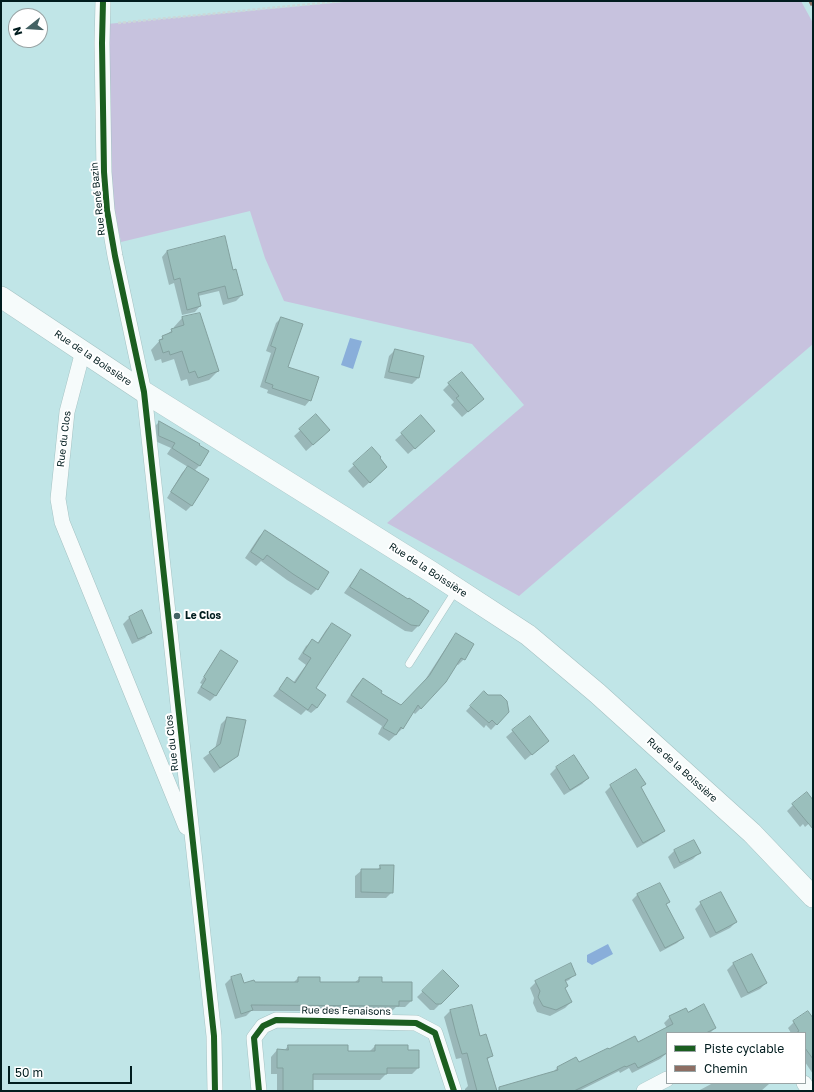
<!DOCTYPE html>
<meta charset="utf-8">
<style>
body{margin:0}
#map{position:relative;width:814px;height:1092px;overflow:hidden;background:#c0e5e7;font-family:"Golos Text",sans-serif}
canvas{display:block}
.frame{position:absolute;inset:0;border:2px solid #011c1e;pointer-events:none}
.legend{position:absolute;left:666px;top:1032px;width:140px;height:52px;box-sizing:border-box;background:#fff;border:1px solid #99a4a5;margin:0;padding:5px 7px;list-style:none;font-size:12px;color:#011c1e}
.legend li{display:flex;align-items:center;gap:8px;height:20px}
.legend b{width:20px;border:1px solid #99a4a5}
.north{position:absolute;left:8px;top:8px;width:40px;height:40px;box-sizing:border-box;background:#fff;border:1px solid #99a4a5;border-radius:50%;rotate:253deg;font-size:11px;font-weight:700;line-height:16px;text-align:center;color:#011c1e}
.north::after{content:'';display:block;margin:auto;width:14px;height:18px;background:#446264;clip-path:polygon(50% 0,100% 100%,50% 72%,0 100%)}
.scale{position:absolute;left:8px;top:1066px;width:124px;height:18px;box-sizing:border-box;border:2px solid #011c1e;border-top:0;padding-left:5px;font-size:12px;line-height:14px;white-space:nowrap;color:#011c1e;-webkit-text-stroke:3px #fff;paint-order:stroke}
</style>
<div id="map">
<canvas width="814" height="1092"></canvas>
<div class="frame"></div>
<ul class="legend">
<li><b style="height:5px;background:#1b5e20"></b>Piste cyclable</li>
<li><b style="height:5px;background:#8d6e63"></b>Chemin</li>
</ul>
<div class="north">N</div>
<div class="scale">50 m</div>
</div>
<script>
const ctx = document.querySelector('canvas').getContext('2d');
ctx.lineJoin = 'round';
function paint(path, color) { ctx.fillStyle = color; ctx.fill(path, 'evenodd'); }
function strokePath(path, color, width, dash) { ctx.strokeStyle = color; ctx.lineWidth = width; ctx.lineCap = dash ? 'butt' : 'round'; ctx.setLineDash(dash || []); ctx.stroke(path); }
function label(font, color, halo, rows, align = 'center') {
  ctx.font = font + ' "Golos Text",sans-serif'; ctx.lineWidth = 4; ctx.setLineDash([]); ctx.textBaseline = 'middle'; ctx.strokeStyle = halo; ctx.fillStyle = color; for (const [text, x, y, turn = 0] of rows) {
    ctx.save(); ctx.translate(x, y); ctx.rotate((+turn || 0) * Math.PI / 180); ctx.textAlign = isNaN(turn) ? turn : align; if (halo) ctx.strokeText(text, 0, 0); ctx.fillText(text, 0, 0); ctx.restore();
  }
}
paint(new Path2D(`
 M354,1H801L813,23V344L519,596L387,523L524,405L472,344L284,301L265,258L250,211L121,242L114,209L110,161L107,24Z`), '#c7c2de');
paint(new Path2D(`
 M350,338L362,341L353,369L341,365Z
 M608,944L613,954L592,965L587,962V955Z`), '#89aeda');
paint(new Path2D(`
 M167,251L233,271L242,295L236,301L223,305L219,291L198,296L200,306L195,312L182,315L174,283L169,285L162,257Z
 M199,315L218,371L209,380L189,386L187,379L181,381L174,359L162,363L161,359L155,361L151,350L163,337L174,329V327L182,318Z
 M281,318L287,368L310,400L305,406L267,393L268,390L260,387L271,353L266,351L276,323Z
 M395,350L423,357L418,378L412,384L384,378L389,356Z
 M449,384L477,404L462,417L451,405L454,402L443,390Z
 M316,416L323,436L306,451L294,436Z
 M421,417L428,437L408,454L395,440Z
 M159,422L208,451L199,466L194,471L192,505L186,511L167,498L182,473L188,467L167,454L171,448L155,441L154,427Z
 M372,448L380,473L363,488L348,471Z
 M265,531L317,589L311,595L287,580L261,561L256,566L245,558L259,537Z
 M362,570L418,626L412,632L405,631L344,593L356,576Z
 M141,612L150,632L145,638L132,644L123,624L129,618Z
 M332,624L315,688L317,708L311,713L306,710L301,715L273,696L287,679L293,683L306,665L298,659L306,646L312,641L317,644L326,630Z
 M457,634L464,659L458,665L456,664L421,708L415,714L413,712L403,728L389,741L378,734L382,726L346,702L357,685L363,679L380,694L401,706L423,683L451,640Z
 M221,652L237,661L215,696L210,701L197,693L202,684L200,683L216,657Z
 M479,697L508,712L491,730L486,725L484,728L466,711Z
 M529,717L548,741L525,760L506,737Z
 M227,718L237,755L231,761L214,773L203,758L215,749L221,724Z
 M574,757L588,778L582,784L564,795L550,774L556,768Z
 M636,770L640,788L664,831L658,836L637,848L605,792L611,786Z
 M813,801V820L805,827L803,824L800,827L787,811L793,805Z
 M693,841L699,853L693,859L674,869L668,857L674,851Z
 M381,866L392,892L386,898H355V876L362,870H377Z
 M637,895L668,902L665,905L683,937L677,943L660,952L632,900Z
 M701,903L736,922L730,928L710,938L695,909Z
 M752,955L766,983L760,989L741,998L727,970L733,964Z
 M570,965L575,974L569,980L565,982L567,986L565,989L571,1002L565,1008L550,1016L537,1012L533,1003L534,998L530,988L536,982Z
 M443,972L458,986L434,1010H430L417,997Z
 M231,978L244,984L293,983L298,978L319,983H354L360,978L381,983L411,1001L405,1007H396L392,1011H251L246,1016L235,1019L225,984Z
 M471,1006L480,1037L491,1056L487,1060L496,1091H465V1089L468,1086L461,1058L456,1059L444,1017L450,1011Z
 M808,1012L813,1020V1074L805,1062V1033H791L788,1028L794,1022Z
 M687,1014L715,1028L710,1033H667V1053L660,1059L632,1073L629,1068L620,1073L619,1071L579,1091H516L552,1073L557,1068L579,1064L608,1051L638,1043L667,1028L664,1023L670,1017Z
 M288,1046L347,1052H369L375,1046L407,1051L418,1068L412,1074H386L380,1080H312V1091H277V1074H271V1057L277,1050L284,1051Z
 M713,1083H769V1084L761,1091H698Z`), '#0003');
const building = new Path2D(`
 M225,236L233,270L236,269L243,295L228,299L225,286L198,293L201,306L187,310L180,278L174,280L167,251Z
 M200,313L219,371L198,378L195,371L189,373L182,351L170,355L169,351L163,353L159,340L163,339L162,336L172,332L171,329L184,325L182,317Z
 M281,317L303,324L288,367L319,377L311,401L272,388L273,385L265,382L276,348L271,346Z
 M395,349L424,356L419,378L389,372Z
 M462,372L484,399L468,412L456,398L459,396L448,383Z
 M316,414L330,430L313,445L299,429Z
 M421,415L435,431L415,449L401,433Z
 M159,421L200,444L199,445L209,451L200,466L172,448L175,443L159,436Z
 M372,447L381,457L380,458L387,467L370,483L353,464Z
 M188,466L209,479L192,506L171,492Z
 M265,530L329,572L318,590L293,574L267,555L263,560L251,552Z
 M361,569L408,599L409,598L429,611L419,626L411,625L350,587Z
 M142,610L152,633L138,639L129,617Z
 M332,623L351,635L316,688L326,695L317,708L312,704L308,710L279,689L287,677L295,683L311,658L303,653L312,639L318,643Z
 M456,633L474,644L465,660L461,658L446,682L421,709L418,705L403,729L401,727L396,735L383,728L388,720L351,695L363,678L382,691L381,693L401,705L429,676Z
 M221,650L238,661L216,696L201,687L206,679L204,677Z
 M484,691L488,695H501L507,701L509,712L497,725L492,720L489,723L470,706Z
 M530,716L549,741L532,755L512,730Z
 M227,717L246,720L238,756L220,768L209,752L220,744Z
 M574,755L589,778L570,790L556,767Z
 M636,769L646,784L641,787L665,831L643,843L610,785Z
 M807,792L813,800V829L792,804Z
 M694,840L701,853L680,863L674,850Z
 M380,865H394L393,893L361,892V869H380Z
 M660,883L670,902L666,904L684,938L665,948L637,894Z
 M721,892L737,922L716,933L700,902Z
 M752,954L767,983L748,993L733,963Z
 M571,963L576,975L565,980L568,986L565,988L572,1002L556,1010L543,1006L538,997L540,991L535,981Z
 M443,970L459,986L441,1004H436L422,991Z
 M241,974L244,983L254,980L255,982H298V977H320V982H359V977H382V982H412V1001H399V1006L251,1005L253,1010L241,1014L231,977Z
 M704,1004L716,1028L706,1033H667V1053L638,1068L635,1063L626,1067L625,1066L574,1091H499V1087L558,1070L557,1067L576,1057L579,1062L608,1048L609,1049L635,1036L638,1042L673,1024L669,1016L686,1008L688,1012Z
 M472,1005L480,1036L486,1034L493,1056L487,1058L497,1091H477L467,1053L462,1054L456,1034L450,1010Z
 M808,1011L813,1018V1059L805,1048V1033H796L799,1031L793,1021Z
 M288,1045H348V1051H375V1045H408V1050H419V1068H387V1074H313V1091H283V1068H277V1049L288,1050Z`);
paint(building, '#9abfbc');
strokePath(building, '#82a09e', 1);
const lane = new Path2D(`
 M409,664L456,590`);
const street = new Path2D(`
 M103,1L102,43L104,172L107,210L115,256L144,392L214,1036L215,1091
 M83,351L67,412L58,499L62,522L186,827
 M804,1083L809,1091
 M259,1091L254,1038L263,1026L276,1020L416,1023L435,1033L454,1091
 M644,1091L667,1079`);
const secondary = new Path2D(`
 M1,297L144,392L430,571L528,635L597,693L752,833L813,897`);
strokePath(lane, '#a4c2c3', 8);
strokePath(street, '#a4c2c3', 16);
strokePath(secondary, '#a4c2c3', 22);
strokePath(new Path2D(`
 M118,23L342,1`), '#cbd7d8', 2.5, [3, 2]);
strokePath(lane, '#f6fbfb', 7);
strokePath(street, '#f6fbfb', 15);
strokePath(secondary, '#f6fbfb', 21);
strokePath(new Path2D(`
 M811,1L813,5`), '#8d6e63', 5, [10, 5]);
strokePath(new Path2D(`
 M103,1L102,43L104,172L107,210L115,256L144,392L214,1036L215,1091
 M259,1091L254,1038L263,1026L276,1020L416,1023L435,1033L454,1091`), '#1b5e20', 6);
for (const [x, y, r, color] of [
 [177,616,4,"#446264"]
]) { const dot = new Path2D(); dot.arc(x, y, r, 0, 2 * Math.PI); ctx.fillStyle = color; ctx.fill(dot); strokePath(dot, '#fff', 1.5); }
label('10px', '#011c1e', '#fff', [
 ["Rue René Bazin",98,199,-96],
 ["Rue de la Boissière",93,358,34],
 ["Rue du Clos",64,439,-83],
 ["Rue de la Boissière",428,570,33],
 ["Rue du Clos",172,743,-96],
 ["Rue de la Boissière",682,770,42],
 ["Rue des Fenaisons",346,1011,1]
]);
label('bold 10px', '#011c1e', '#fff', [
 ["Le Clos",185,616]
], 'left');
</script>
